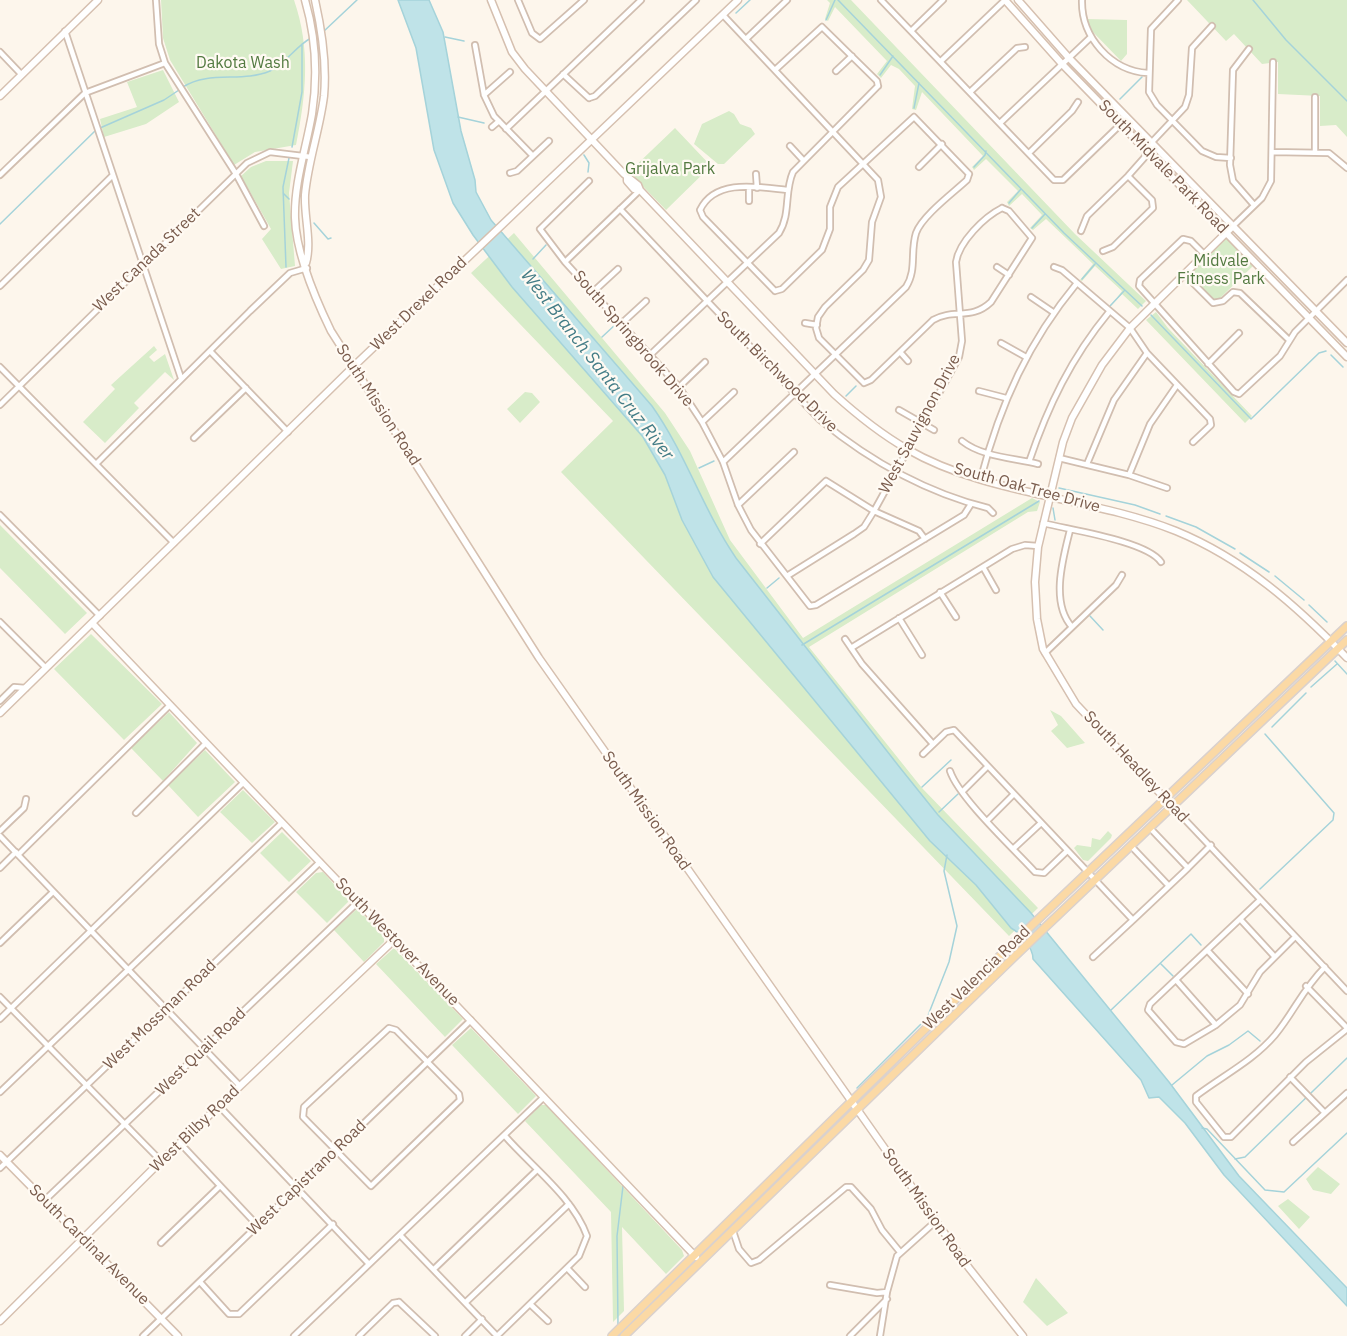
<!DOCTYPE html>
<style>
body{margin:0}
canvas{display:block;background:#fdf6ec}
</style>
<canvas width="1347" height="1336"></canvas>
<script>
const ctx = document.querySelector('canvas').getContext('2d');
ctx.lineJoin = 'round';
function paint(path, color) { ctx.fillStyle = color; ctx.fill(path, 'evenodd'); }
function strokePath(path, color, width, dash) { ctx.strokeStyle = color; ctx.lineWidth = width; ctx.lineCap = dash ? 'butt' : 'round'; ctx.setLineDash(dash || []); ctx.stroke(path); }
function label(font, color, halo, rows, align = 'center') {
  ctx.font = font + ' "IBM Plex Sans",sans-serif'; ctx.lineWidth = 4.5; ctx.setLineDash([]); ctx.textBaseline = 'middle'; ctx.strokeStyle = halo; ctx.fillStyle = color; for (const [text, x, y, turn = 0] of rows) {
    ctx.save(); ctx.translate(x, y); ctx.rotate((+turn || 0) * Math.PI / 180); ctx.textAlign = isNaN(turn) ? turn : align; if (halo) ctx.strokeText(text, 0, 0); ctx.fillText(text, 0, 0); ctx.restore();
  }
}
paint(new Path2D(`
 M161,0H294C311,49 306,95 296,145L255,152L234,165L170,60L163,38Z
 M827,0H851L1075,234L1146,301L1138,309L1122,294L1110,307L1122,291L1095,266L1082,281L1080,280L1093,264L1046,219L1033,230L1030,228L1042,215L1022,194L1009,206L1007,202L1018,191L986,159L974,170L972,167L983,156L922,92L916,110L912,109L915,86L899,69L891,65L881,78L877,74L887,61L835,7L828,21L825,19L830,3Z
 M1187,0H1347V137L1336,125L1320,126V96L1278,94V62L1262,64L1234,34L1226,41Z
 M1086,19L1127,20V54L1121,61L1090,29Z
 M163,70L179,102L146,124L104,137L100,119L137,107L127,82Z
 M729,111L734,114L740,124L751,128L755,134L724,164H718L694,144L702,124Z
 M675,128L711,166L666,210L629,172Z
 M266,161H293L289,193L295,266L281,269L262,239L271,229L241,176L251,167Z
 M514,233L665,413L690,451L730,540L803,638L1032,498L1040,502L1037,511L1028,512L809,647L922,788L1038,908L1009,936L561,472L613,421L471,273Z
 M1226,237L1254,265L1216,302L1189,275Z
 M1156,312L1168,328L1252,416L1245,423L1146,320Z
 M154,346L157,350L149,357L154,362L165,354L174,380L165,372L134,403L139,408L105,443L83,422L115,389L111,385Z
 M525,392L532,393L540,402L520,423L507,409Z
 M0,525L87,613L65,634L0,568Z
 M91,634L162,704L124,740L54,669Z
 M1050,710L1061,716L1085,743L1067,748L1051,731L1058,725Z
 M169,712L197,743L163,781L131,748Z
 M205,750L235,782L198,817L168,785Z
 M243,790L275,822L252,843L220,812Z
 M1108,831L1112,835L1111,838L1088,861L1083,860L1074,848L1077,845L1091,847L1092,838L1100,840Z
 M282,832L311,861L289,882L260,853Z
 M323,872L349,901L327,923L296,892L316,873Z
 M357,909L384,935V942L364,962L334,930Z
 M394,948L463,1019L445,1037L376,964Z
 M471,1028L536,1096L518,1114L452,1045Z
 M541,1105H546L682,1250L684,1256L666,1274L622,1227L624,1311L613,1322L611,1212L525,1121Z
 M1318,1167L1340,1184L1331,1194L1313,1190L1306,1179Z
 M1288,1199L1310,1217L1299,1229L1278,1206Z
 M1036,1278L1068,1313L1047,1326L1023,1302Z`), '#d8ecc9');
const water = new Path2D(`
 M398,0H429L443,32L461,131L475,180L476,192L491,220L652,406C686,454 703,510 736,558L901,769L938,815L1031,913L1169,1082L1239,1176L1347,1288V1306L1224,1175L1185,1123L1159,1097L1149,1098L1141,1080L1033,959C1033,947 1020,933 1011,928L976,885L930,841L713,577L682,520L665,475L643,437L512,287L473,235L453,203L434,150L416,48Z`);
paint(water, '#bfe3e8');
strokePath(water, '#a5d3da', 1.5);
strokePath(new Path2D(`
 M838,0L1064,233L1142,306
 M1253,0L1286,40L1347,101
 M736,13L750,0
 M826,20L835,0
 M323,32L357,0
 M445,37L464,41
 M880,75L893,56
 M183,87C209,70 242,83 270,71C285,64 296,46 311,38
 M1120,99L1142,77
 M914,108L919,83
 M458,117L484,123
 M100,128L164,100L179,90
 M292,147L302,92V44
 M584,155L589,163L588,172
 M974,167L985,155L986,151
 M283,193L289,199
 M1009,203L1021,189
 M314,223L328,239L331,238
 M0,224L96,130
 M1032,228L1045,214
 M533,259L546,245
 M286,267L283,187L289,158
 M1082,279L1095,264
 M1110,306L1124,291
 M1151,315L1251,419L1319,353L1326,351
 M602,337L616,324
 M1331,355L1343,367
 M846,396L856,386
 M699,468L714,461
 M1059,488L1135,505L1160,514
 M1053,508L1055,520
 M1166,516L1196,527L1235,549
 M1240,553L1269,572
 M1275,576L1304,600
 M767,588L779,578
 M1309,605L1327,622
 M1090,616L1103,630
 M802,645L1039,501
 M1335,661L1347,674
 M1311,687L1337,664
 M1272,727L1306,693
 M922,787L951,760
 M939,812L958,794
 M1260,889L1333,820L1334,813L1265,734
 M1161,964L1173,976
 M1111,1010L1191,934L1201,945
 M1172,1085L1207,1056L1229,1045L1248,1031L1260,1041
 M857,1088L927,1018L949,962L957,926L944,871L947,855
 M1202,1128L1207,1129L1265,1190L1284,1192L1347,1133
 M1235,1159L1245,1157L1347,1058
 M618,1326L617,1236L623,1186`), '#a5d3da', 1.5);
const street = new Path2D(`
 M156,0L159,44L165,63L236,174L264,226
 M518,0L532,33L540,39L584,0
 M881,0L1054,180H1063L1121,124
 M1082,0C1081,37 1111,71 1148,73
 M1178,0L1151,29L1149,92L1157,105L1202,151L1216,157L1231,158
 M723,15L878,180L881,197L872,222L869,260L863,270L825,307L818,317L816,328L819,338L864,383
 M822,27L877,81L878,86
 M65,31L181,378
 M911,31L943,0
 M746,39L787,0
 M475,45L484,95L494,116L533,156
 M1249,49L1233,70L1230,165L1233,181L1254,205
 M0,52L21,74
 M941,61L1005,0
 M775,70L822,27
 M836,71L852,56
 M563,74L589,98
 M970,92L1017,48L1025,47
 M484,95L510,72
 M1315,97V152
 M589,98L595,96L696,0
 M914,117L969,174
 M1000,123L1091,37
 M492,127L499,121
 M506,129L641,0
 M790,146L803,160
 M1272,152L1329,153L1347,168
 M1029,153L1072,111L1078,102
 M919,167L942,144
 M510,173L517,171L549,141
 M756,174L757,188
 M0,175L85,93L165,63
 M749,188V201
 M1002,208L1009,211L1032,238
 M620,209L820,420C870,461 924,492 988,508L993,513
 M1233,226L1262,198L1271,181L1273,62
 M540,229L565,262L679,387L702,422L723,462L738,505L751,530L810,606L816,605L964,515L971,504
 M540,229L589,181
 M1081,231L1087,216L1128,176L1144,158L1151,143L1185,107L1189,95L1192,48L1212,26
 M1103,251L1113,247L1153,208L1152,200L1128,176
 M1204,254L1191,241L1183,239L1140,280L1139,286L1234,392L1239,394L1280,356L1295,332L1347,280
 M565,262L640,190
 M997,267L1009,275
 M1054,267L1062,270L1130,328L1147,353L1210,419L1211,425L1193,442
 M1184,274L1213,303L1223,301L1233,292L1240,293L1289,340
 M0,286L112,176
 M775,291L782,289L822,250L830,229V207L838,187L914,117
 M775,291L703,217L700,210C715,178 759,187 787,190
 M593,292L618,269
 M1031,297L1053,312
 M805,323L817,325
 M621,324L646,301
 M1001,343L1026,357
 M210,351L288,432
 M900,352L908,361
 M649,356L779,233C791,214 784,192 793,172L878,86
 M1208,364L1239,333
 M0,367L174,543
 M864,383L871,380L933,320C954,308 971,321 991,302L1032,238
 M679,387L705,362
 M979,391L1006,398
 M0,405L247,163L270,152L311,157
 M899,410L934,430
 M702,422L734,392
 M194,438L246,388
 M962,441C982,457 1014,458 1038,464
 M1059,458L1129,475L1167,488
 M723,462L906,287C917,270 910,252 916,233C922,216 953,193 967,180L969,174
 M1029,462C1048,406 1071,358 1109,312
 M96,464L250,311L290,273L307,268
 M1087,464L1114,400L1147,353
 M1129,475L1150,424L1177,385
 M981,478C1000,404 1029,341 1077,283
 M826,481L874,511L919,531L925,539
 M738,505L794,452
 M0,515L100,616
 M1043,523C1070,530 1147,541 1161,562
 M1070,530C1063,558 1050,603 1072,627
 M760,544L826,481
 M983,567L996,590
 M787,576L854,534L864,527L874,511L959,357L962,341L956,262C959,242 984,217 1002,208
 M940,592L956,617
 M899,618L922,655
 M0,622L46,668
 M845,639L862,664L933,744
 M851,648L1012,549L1025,545L1038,546
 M1045,653L1116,585L1122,575
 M0,701L14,687L26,688
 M923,754L946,732L954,730L1133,920L1169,886
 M950,771C959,798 1014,849 1035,872L1044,873L1067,851
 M963,791L988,766
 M1173,807L1347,991
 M136,813L206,743
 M987,821L1014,794
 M1150,828L1188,868L1211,845
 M0,831L24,808L26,799
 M0,836L240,1086
 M1131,846L1169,886L1188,868
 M1013,849L1041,823
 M18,855L170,705
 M0,868L16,852
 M1260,900L1150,1004L1148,1010L1176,1042L1184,1044L1216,1025L1240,1005L1260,972L1295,937
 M1240,919L1274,956
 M0,943L53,892
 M1207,950L1248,994
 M1093,957L1133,920
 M1325,967C1302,990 1294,1012 1275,1035C1253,1061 1222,1076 1196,1096V1102L1224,1137H1231L1306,1062L1347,1029
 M1176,980L1216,1025
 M1306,986L1347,1028
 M0,997L161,1161
 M0,1019L243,783
 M389,1028L396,1030L459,1094L460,1100L371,1186L303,1117L304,1107Z
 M1290,1077L1325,1113
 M0,1092L282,823
 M219,1106L369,1264
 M1293,1142L1347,1093
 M180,1143L258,1226
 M0,1168L320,862
 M44,1201L358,902
 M733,1231L739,1249L751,1263L759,1260L846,1187H851L871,1209L882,1230L900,1252
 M400,1235L497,1336
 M161,1243L220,1186
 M567,1268L585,1287
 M434,1269L536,1171
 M200,1282L229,1314H239L333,1224
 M830,1285L877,1293L887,1292
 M399,1302L435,1336
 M466,1302L569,1204
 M530,1304L548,1321
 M143,1336L471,1020
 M294,1336L544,1097
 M359,1336L393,1303L399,1302
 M465,1336L482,1319
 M497,1336L579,1256L587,1236C573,1197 532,1167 505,1136
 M850,1336L887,1299
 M880,1336L887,1292L897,1256L936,1221`);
const secondary = new Path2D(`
 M305,0C316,38 318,75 312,114C306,149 294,183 295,218C296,254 315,298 331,331L539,658L969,1268L1023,1336
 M491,0L512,52L525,69L624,174L638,185L640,190L634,189L627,181V177
 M1005,0L1062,64L1347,357
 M1018,0L1069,58L1347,343
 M0,96L98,0
 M640,190L834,394C856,414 881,434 907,449C986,495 1091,497 1176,531C1244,559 1297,606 1347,658
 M306,263C312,242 304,217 305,195C308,161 320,129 324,96C327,63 322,31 315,0
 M92,623L696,1257
 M0,713L354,366L738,0
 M1173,807L1076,704L1043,649L1037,619L1035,582L1038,547L1063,442L1072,418L1102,365L1130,328L1233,226
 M0,1155L178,1336
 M0,1321L161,1161L394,940`);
const primary = new Path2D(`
 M612,1336L1009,947L1347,626
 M624,1336L1014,957L1347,640`);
strokePath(street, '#d1beb0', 8);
strokePath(secondary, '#d6c0b0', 9);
strokePath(primary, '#dad1cd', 10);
strokePath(street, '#fff', 4.5);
strokePath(secondary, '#fff', 6);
strokePath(primary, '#fbd9a5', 7);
label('16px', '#537a41', '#fffaf3', [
 ["Dakota Wash",243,63],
 ["Grijalva Park",670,169],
 ["Midvale",1221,261],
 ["Fitness Park",1221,279]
]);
label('16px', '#7a5c4d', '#fffaf3', [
 ["South Midvale Park Road",1163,167,46],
 ["West Canada Street",147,260,-44],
 ["West Drexel Road",419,304,-44],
 ["South Springbrook Drive",633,339,49],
 ["South Birchwood Drive",777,372,45],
 ["South Mission Road",378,405,57],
 ["West Sauvignon Drive",920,424,-62],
 ["South Oak Tree Drive",1027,488,15],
 ["South Headley Road",1136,767,47],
 ["South Mission Road",646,811,55],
 ["South Westover Avenue",397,942,46],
 ["West Valencia Road",977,978,-44],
 ["West Mossman Road",160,1015,-44],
 ["West Quail Road",201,1052,-44],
 ["West Bilby Road",195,1129,-44],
 ["West Capistrano Road",307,1178,-44],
 ["South Mission Road",926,1208,55],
 ["South Cardinal Avenue",89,1245,45]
]);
label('italic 18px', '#437c86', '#fffaf3', [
 ["West Branch Santa Cruz River",597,365,52]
]);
</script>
